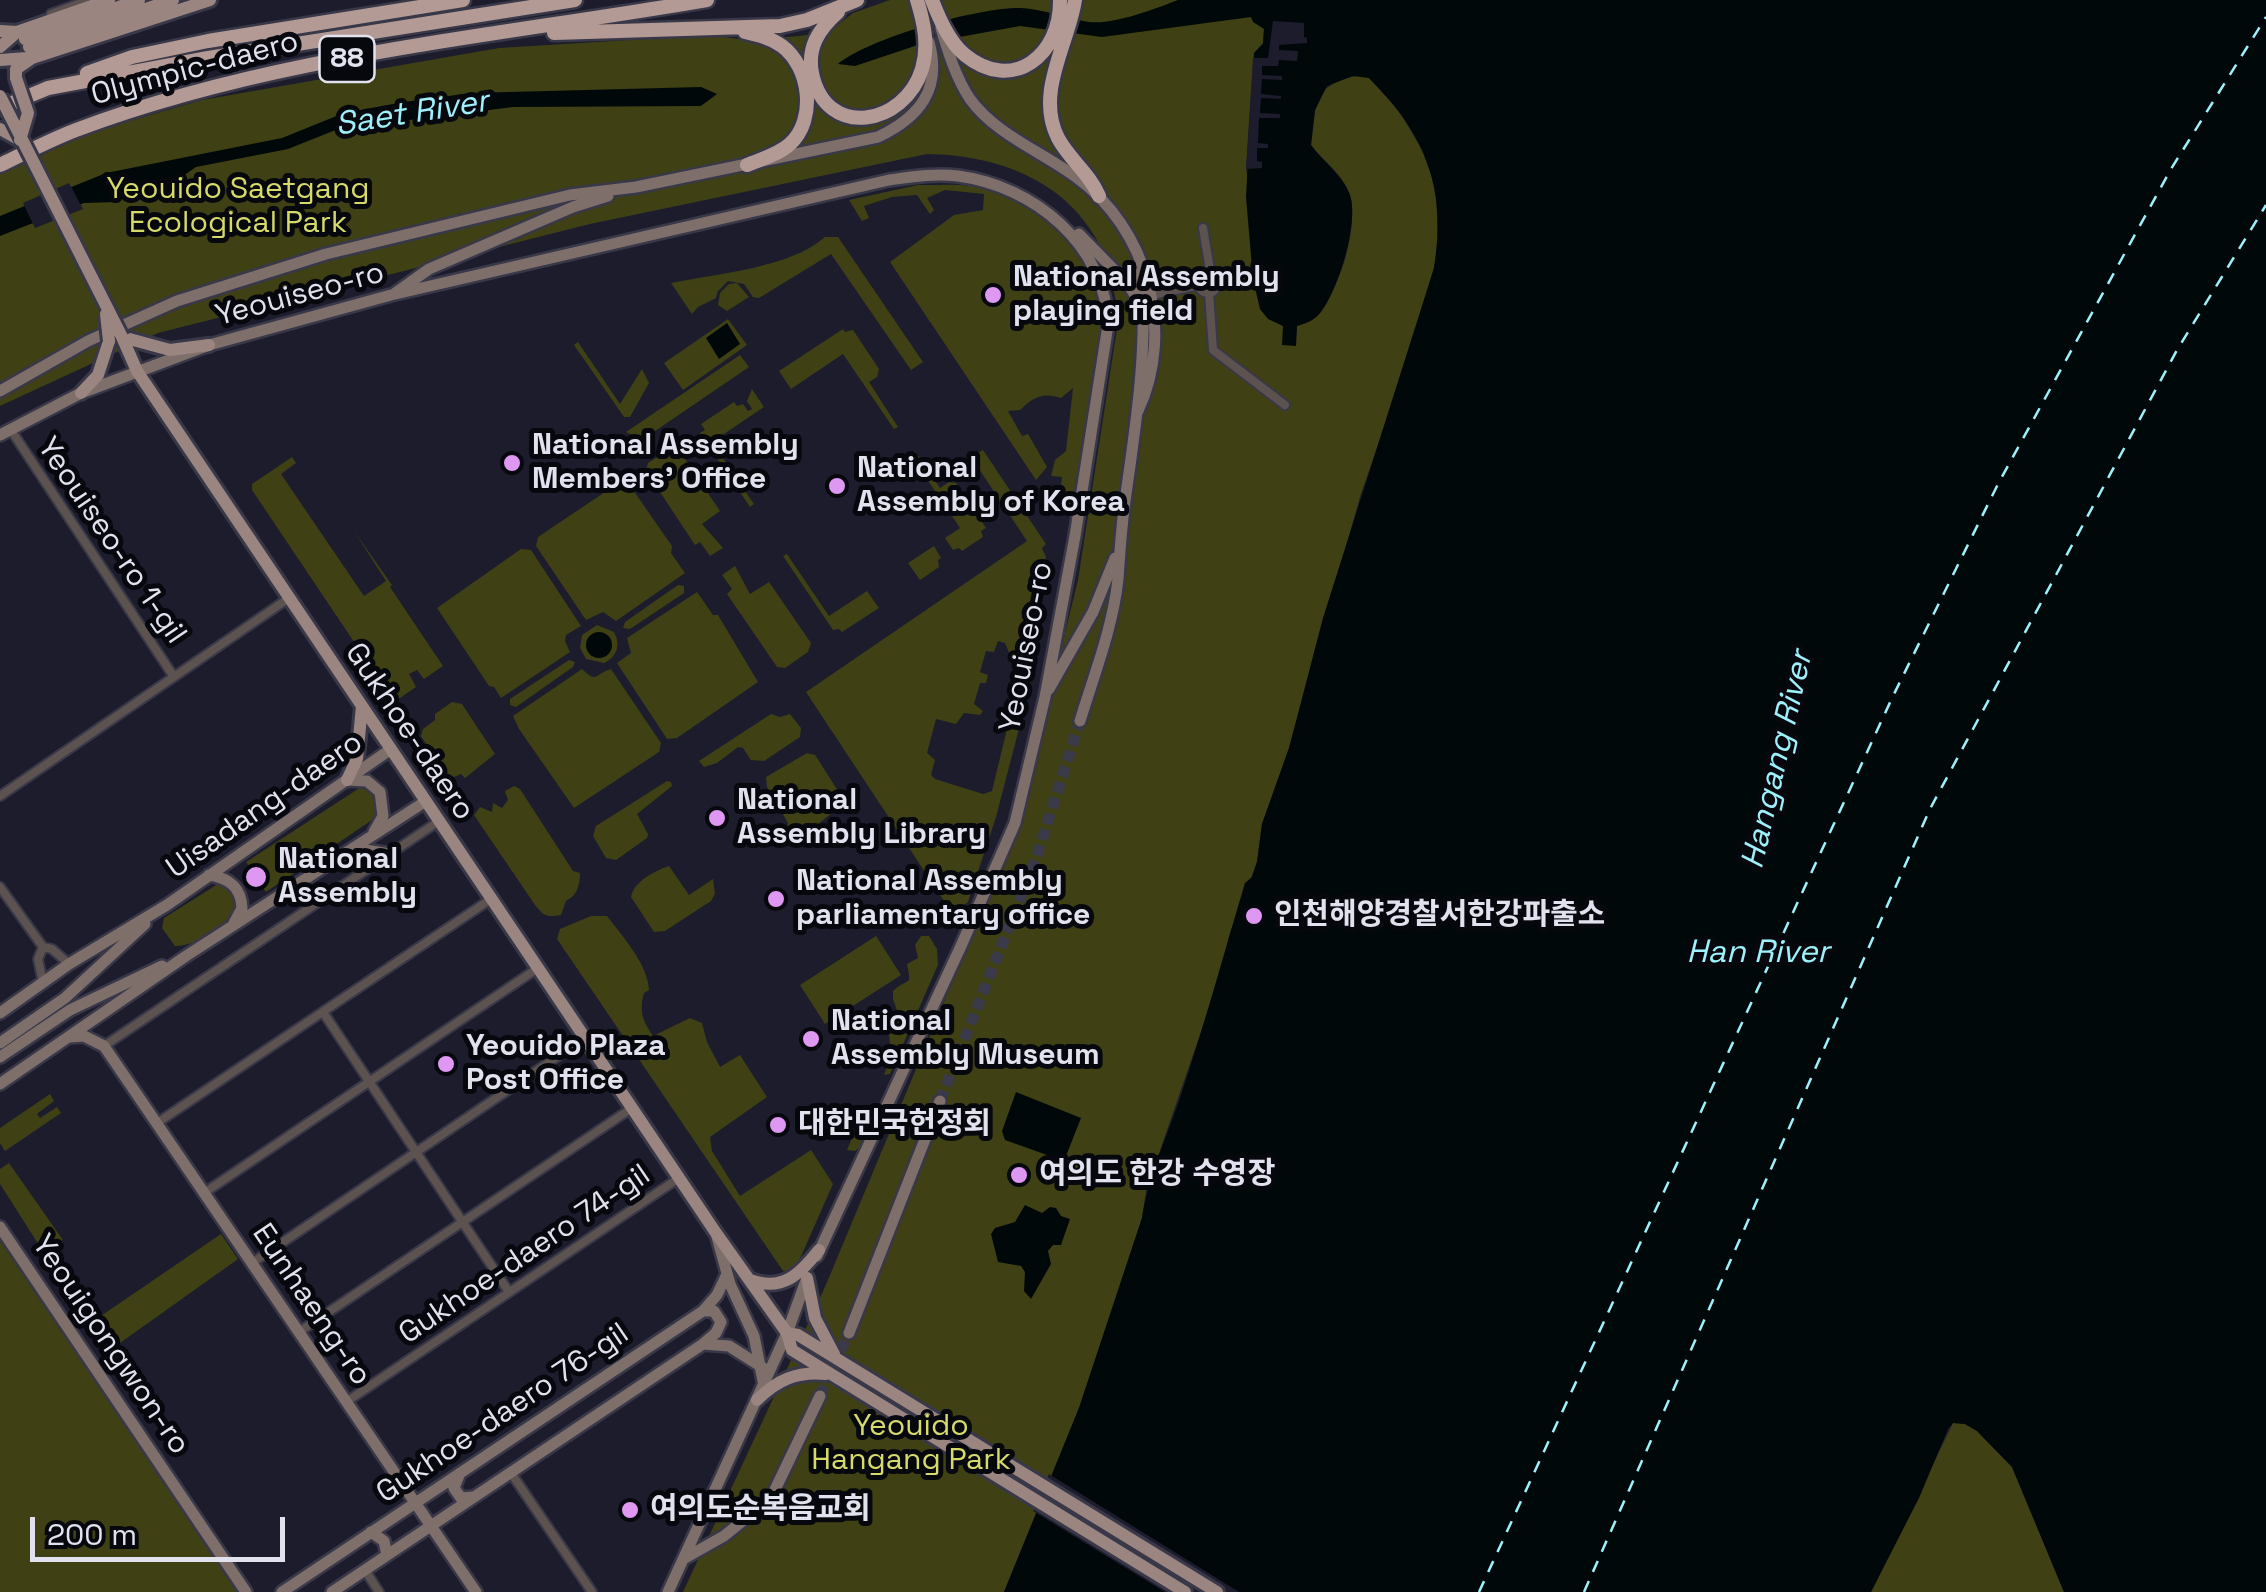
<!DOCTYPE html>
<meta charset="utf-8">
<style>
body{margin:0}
#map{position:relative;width:2266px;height:1592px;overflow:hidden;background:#1c1c2d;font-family:"Space Grotesk",sans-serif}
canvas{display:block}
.scale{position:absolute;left:30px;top:1517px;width:255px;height:45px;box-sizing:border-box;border:5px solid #e1e2ed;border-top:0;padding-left:12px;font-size:30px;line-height:35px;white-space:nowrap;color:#e1e2ed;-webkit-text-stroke:8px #07080e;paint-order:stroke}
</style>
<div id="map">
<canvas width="2266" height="1592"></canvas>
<div class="scale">200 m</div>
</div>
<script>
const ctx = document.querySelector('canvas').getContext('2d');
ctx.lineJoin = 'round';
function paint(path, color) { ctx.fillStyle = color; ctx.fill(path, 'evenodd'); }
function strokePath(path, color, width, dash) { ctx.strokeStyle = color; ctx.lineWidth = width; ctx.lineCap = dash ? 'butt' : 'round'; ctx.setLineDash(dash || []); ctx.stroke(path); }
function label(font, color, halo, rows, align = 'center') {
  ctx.font = font + ' "Space Grotesk","Noto Sans KR",sans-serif'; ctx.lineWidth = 10; ctx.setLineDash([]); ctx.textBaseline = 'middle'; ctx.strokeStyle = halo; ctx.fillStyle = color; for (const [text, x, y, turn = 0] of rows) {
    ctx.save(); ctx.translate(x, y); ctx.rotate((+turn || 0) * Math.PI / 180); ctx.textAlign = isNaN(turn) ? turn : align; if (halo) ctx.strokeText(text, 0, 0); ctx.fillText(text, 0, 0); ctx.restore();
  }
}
paint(new Path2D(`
 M890,0H1229L1264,28L1263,43L1254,53L1246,169L1283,326L1295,346L1297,326C1335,316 1360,230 1350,195C1343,174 1324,162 1311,145L1315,110L1324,90L1340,79L1362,75L1369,78L1400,112L1422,150L1436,188L1438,240L1434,268L1398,387L1360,497L1289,748L1262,824L1257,862L1229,936L1221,974L1146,1191L1142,1218L1079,1408L1004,1592H683L825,1287L1018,825L1078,580L1119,316C1113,288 1109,259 1094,235C1058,176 991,155 927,154L590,224L158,333L0,406V174L92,132L202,100L499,48L710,35L746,40L800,36L830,31L853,13Z
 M918,185C936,185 955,184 973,186C1025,192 1078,232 1096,283C1103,304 1101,330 1099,352L1072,508L1059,509L1048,501L1051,494L1060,495L1062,477L1051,476L1055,460L1066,451L1073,388L1061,398C1042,392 1034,397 1020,410L1008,411L1022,436L1028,434L1047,467L1036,480L890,262L954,215L983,210L984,194L945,190L927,198L934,210L930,214L917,195L892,197L864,206L869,218L862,221L849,200Z
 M825,237H838L923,362L911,370L831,254L759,298L753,297L744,284L728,281L718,291L716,298L698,307L692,314L671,283C719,273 790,268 825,237Z
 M737,283L749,297L727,311L718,305L720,293L729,284Z
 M728,319L747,345L683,390L664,363Z
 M843,329L845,332L853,330L879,369L877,377L869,382L898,427L894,429L843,354L791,389L779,371Z
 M578,342L620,404L642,369L649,383L630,417H624L574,345Z
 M740,355L749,367L642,440L626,432Z
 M752,389L764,407L712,442L754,504L750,507L700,433L705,430L701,424L734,402L737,406L743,404L748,411L752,409L747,401Z
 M672,447H677L720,511L702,524L723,548L710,556L700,542L695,545L646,471L648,463Z
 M983,450L1046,544L1042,548L1046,557L1028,655L1019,658L1010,655L1005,643L998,641L994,652L986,651L980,672L988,675L986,683H980L974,704L983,711L980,715L964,713L956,724L936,719L927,753L935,760L931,775L935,779L983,794L992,791L1006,733L1002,723L1015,688L1021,687L1026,676L1032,679L996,817L968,902L956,912L950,910L806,692L1027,541L971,457Z
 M915,451L940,488L949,482L956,483L986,528L981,531L983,537L962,551L959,548L953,550L945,538L960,528L910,454Z
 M292,457L296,463L281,474L364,596L386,581L354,531L392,585L390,587L443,666L424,679L417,670L409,674L416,687L400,698L391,697L252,490V484Z
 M617,484L631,487L672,546L671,553L685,573L616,621L603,612L586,620L536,546L538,537Z
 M934,546L941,558L938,560L939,567L920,580L908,563Z
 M521,549L531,550L581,626L566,635L565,641L570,652L501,698L494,687L489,686L437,608Z
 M787,554L829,616L867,591L879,608L842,632L839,629L833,630L783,556Z
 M735,566L750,594L769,582L811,643L808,652L785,668L777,667L727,594L732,589L722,575Z
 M678,585L684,586V593L630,629L623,628L625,622Z
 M697,592L713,615H718L758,682L677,738L667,739L617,663L631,653L627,638Z
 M597,625L614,632C621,645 617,657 604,663L586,659L580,648L582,635Z
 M569,660L575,662L573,667L516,707L510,705V699Z
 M582,669C598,684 594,674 611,669L661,743L659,752L574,808L519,729L513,716Z
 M452,702L462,704L495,754L465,778L461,774L452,778L446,775L421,736L423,729L435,720V714Z
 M771,714L780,717L790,714L801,728L800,737L764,761L751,760L743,748L738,747L717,763L704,767L699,761Z
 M807,753L815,755L842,797V805L808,832L790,839L785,837L788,823L767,787L766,777Z
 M667,781L671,782L672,786L637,814L648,834L647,838L616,860L606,858L593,836L596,826Z
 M514,786L520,789L573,871L580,873C580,885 577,896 566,901L561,915C546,917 545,917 535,905L474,815L480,807L492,812L493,803L502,808L508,800L505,791Z
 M361,787C375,791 383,804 375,818L266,892L259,883L269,876L262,866L252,871L246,862Z
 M669,866L689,895L713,879L715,894L711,901L665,931L654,932L631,897C634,881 655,871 669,866Z
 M221,882L230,886L239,903C232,922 195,947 175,946L162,928L164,918Z
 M591,916H607C622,936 648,964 649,990L644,993C639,1011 642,1020 653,1036L690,1018L702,1023L707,1042L720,1067L740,1055L767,1097L710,1137L712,1151L740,1196L811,1150L833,1184L795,1270L783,1271L557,939L560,929Z
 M876,936L901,975L825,1024L800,985Z
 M921,936H929L937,949L938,965L890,1074L884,1075L891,1056L889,1034L900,1019L893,999V991C909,976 912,989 907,964L918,958L915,945Z
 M50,1094L54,1101L37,1114L40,1118L57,1107L61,1113L5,1151L0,1143V1128Z
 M865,1105L870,1106L875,1111C873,1127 868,1142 855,1151L847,1150L860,1119L858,1110Z
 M9,1163L63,1240L44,1253L0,1184V1169Z
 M221,1234L238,1259L120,1343L117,1351L129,1369L124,1373L92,1322Z
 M0,1241L238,1592H0Z
 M1953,1423L1965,1424L1977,1431L2012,1467L2064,1592H1871Z`), '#3f4014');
paint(new Path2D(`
 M1178,0H2266V1592H2064L2012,1467L1977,1431L1965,1424L1953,1423L1948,1429L1919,1498L1871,1592H1004L1079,1408L1142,1218C1149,1173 1168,1135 1182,1092C1205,1023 1224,953 1245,883L1252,877L1257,862L1262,824L1289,748L1323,618L1434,268C1447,188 1426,135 1369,78L1353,76L1327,86L1315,110L1311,145C1324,163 1342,174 1350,195C1359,221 1339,287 1323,309C1317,319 1308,323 1297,326L1296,346L1282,345L1283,326L1268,319L1260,309L1253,279L1246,197L1254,53L1263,44L1264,29L1253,22L1251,17L1102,37L1020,26L921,44L855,66L838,64C869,38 979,7 1021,8C1044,9 1066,19 1089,22C1113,25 1155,9 1178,0Z
 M701,87L717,94L701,106L513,107L338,129L288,149L196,167L170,185H146L117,202L84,203L0,236V216L106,173L282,138L344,113L404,102L471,93Z
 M727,323L740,344L719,359L706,338Z
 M586 645a13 13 0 1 1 26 0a13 13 0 1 1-26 0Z
 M1016,1092L1081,1118L1064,1161L1005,1140L1002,1131Z
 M1025,1205L1042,1213L1050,1207L1056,1208L1061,1216L1070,1219L1061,1245H1053L1048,1251L1051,1264L1031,1299L1024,1291L1025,1272L1021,1266L998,1262L991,1234L995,1228L1015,1222Z`), '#00080a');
paint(new Path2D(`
 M1273,21L1304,23V37L1307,38V43L1279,45V50L1298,51L1297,61L1279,60L1278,66H1262V75L1282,76V80L1262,79L1261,94L1281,96V99L1261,98L1260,113L1280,114V118H1259L1258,143L1268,144V148H1257V161L1262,162V168L1246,169L1253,58H1268Z
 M69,183L83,209L35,228L23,203Z
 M1049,1474L1239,1592H1165L1033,1511Z`), '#1c1c2d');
strokePath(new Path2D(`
 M1479,1592L1893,696L1998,484L2171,169L2266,17
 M1584,1592L1930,809L2177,350L2266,205`), '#9ef1fb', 2.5, [12, 10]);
strokePath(new Path2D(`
 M940,1101L1036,859L1080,721
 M820,1396L849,1333`), '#3a3a4a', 11, [11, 5.5]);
const street = new Path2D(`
 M51,14L89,0
 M1203,228L1211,276
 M1199 284a9 9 0 1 1 18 0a9 9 0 1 1-18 0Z
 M1209,292L1213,350L1285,405
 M1152,295L1199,285
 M11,430L174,677
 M0,796L289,598
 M0,887L43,947L52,949L69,964
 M43,947L38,959L43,983
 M323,1012L509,1292
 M104,1046L439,821
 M157,1123L491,899
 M204,1193L538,968
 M252,1263L585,1038
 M299,1332L632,1108
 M346,1402L679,1178
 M511,1473L592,1592
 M365,1570L379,1592`);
const secondary = new Path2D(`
 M941,28C948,52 956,78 970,99C995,134 1042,152 1076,177C1147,228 1176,330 1138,411
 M1079,234L1128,284L1142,306
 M394,294L429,269L573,207L608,196
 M0,391L88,341L177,301L326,254L570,195L636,187L878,137C920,117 942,89 929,42
 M0,435L81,393L209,345L391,295L889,180C911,177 935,173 958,176C1034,186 1106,245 1108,325L1075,536L1045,697L1015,823L961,946L817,1256
 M1049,689L1093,612L1115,558
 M1080,721C1094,675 1113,627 1118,579C1120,548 1122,518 1127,487C1137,416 1148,344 1141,272
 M347,780L367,781L380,792L383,816L374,832
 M353,848L390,854
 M209,875C229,878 241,887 242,908L234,923
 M0,1013L69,964L167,905L391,749
 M70,1037L84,1036L104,1046L476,1592
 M0,1043L65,998L145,924
 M0,1057L70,1010L162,966
 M0,1084L186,956L426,801
 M0,1227L246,1592
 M717,1237L730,1284L754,1336L763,1381
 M849,1333L940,1101
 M703,1344L729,1346L762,1367
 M460,1473L454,1488L461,1498L473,1497
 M371,1532L384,1541L387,1555
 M685,1558L724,1536L771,1498L820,1396
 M282,1592L703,1311L717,1295L727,1274
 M332,1592L703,1344L716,1333L721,1322L714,1311H703
 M668,1592L787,1333L807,1278`);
const primary = new Path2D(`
 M0,31L17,32L109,0
 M25,39L139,0
 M0,47L17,32
 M29,47L173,0
 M0,60L27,58
 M16,78V69L32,58L210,0
 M0,129L20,140
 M122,337L137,371L716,1233L787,1333L792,1350L1185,1592
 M122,337L170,350L209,345
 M81,393L98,375L109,341
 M347,780L357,759L362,706
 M807,1278L815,1318L834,1354
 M750,1280C783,1292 800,1274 819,1250
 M787,1333L798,1335L1217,1592
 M757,1400C777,1380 797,1371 826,1374`);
const highway = new Path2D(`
 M932,0C939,18 949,42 965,55C1013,94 1061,55 1060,0
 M1075,0C1068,45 1035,93 1058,138C1069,159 1090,174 1099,196
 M838,12C819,29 807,47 812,73C826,141 905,125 922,69C929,45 924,23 917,0
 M745,32C758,35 771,38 782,46C810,67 817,119 790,144C778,155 761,159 747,165
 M554,33L780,26L807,20L857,0
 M87,73L132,57L208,41L463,0
 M0,108L48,88L208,58L575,0
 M0,165C25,153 50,140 76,130C275,55 498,36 707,0`);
strokePath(street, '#383848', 12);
strokePath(secondary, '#383848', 16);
strokePath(primary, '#383848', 18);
strokePath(highway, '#383848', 19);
strokePath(street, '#5c5250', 8);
strokePath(secondary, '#7f6f6b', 11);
strokePath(primary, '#9a8581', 12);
strokePath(highway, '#b39a94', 14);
const primaryBridge = new Path2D(`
 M16,78L28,113L20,140
 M0,96L122,337
 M106,314L109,341`);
strokePath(primaryBridge, '#383848', 18, []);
strokePath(primaryBridge, '#9a8581', 12);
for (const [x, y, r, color] of [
 [993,295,10,"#de98f2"],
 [512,463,10,"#de98f2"],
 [837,486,10,"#de98f2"],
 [717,818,10,"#de98f2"],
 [256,877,12,"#de98f2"],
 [776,899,10,"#de98f2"],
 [1254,916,10,"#de98f2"],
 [811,1039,10,"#de98f2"],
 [446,1064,10,"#de98f2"],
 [778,1125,10,"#de98f2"],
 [1019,1175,10,"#de98f2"],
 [630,1510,10,"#de98f2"]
]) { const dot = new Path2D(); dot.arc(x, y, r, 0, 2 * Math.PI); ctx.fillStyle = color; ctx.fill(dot); strokePath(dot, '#07080e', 4); }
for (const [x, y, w] of [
 [347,59,55]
]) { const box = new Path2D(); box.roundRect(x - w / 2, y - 23, w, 46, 8); ctx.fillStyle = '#07080e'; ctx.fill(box); strokePath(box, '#e1e2ed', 2.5); }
label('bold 28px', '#e1e2ed', null, [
 ["88",347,59]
]);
label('30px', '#e1e2ed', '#07080e', [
 ["Olympic-daero",195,69,-15],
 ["Yeouiseo-ro",300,295,-15],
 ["Yeouiseo-ro 1-gil",111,541,56],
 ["Yeouiseo-ro",1027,647,-79],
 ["Gukhoe-daero",409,732,56],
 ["Uisadang-daero",265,806,-35],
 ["Gukhoe-daero 74-gil",525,1255,-34],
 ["Eunhaeng-ro",311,1305,56],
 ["Yeouigongwon-ro",110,1345,56],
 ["Gukhoe-daero 76-gil",503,1414,-34]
]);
label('30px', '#d6da69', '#07080e', [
 ["Yeouido Saetgang",238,190],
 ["Ecological Park",238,224],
 ["Yeouido",911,1427],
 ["Hangang Park",911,1461]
]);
label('bold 30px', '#e1e2ed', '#07080e', [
 ["National Assembly",1013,278],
 ["playing field",1013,312],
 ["National Assembly",532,446],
 ["Members' Office",532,480],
 ["National",857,469],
 ["Assembly of Korea",857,503],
 ["National",737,801],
 ["Assembly Library",737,835],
 ["National",278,860],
 ["Assembly",278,894],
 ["National Assembly",796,882],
 ["parliamentary office",796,916],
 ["인천해양경찰서한강파출소",1274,916],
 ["National",831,1022],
 ["Assembly Museum",831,1056],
 ["Yeouido Plaza",466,1047],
 ["Post Office",466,1081],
 ["대한민국헌정회",798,1125],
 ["여의도 한강 수영장",1039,1175],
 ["여의도순복음교회",650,1510]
], 'left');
label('italic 32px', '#9ef1fb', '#07080e', [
 ["Saet River",412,114,-9],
 ["Hangang River",1778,760,-77],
 ["Han River",1758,953]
]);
</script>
